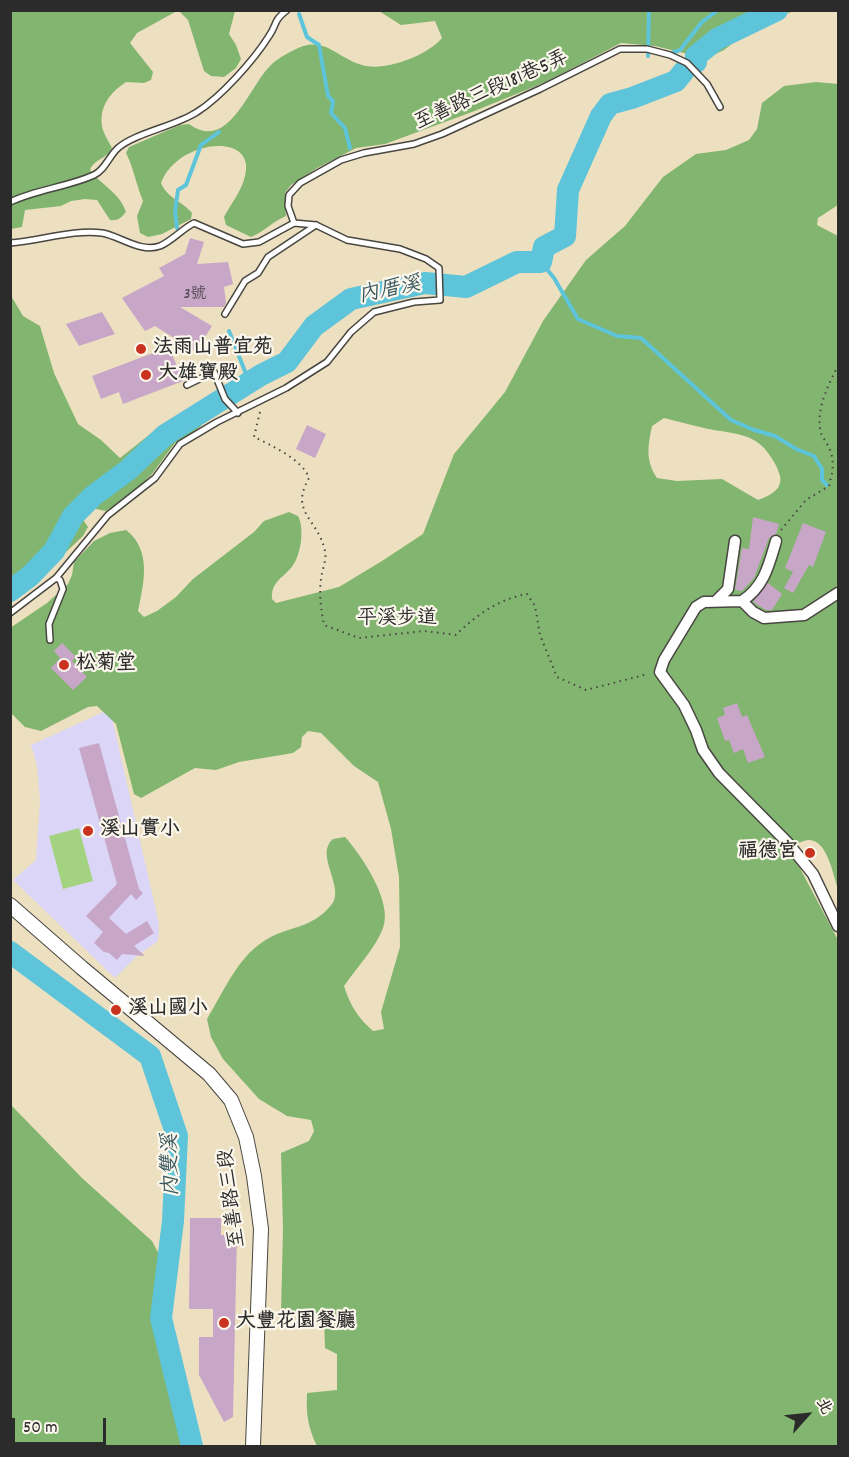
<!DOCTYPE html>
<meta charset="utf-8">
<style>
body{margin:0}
#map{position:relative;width:849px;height:1457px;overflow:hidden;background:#ede0c0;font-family:Dekko,"LXGW WenKai TC",sans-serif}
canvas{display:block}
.frame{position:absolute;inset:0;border:12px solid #2b2b2b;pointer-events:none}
.north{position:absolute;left:777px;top:1385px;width:60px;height:60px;-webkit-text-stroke:4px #fbf7ec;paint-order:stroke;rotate:63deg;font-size:16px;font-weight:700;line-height:24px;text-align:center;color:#2b2b2b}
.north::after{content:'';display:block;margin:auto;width:21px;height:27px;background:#2b2b2b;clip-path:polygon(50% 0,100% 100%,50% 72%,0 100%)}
.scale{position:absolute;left:12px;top:1418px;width:94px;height:27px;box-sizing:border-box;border:3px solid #2b2b2b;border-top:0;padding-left:8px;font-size:18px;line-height:21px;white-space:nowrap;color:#2b2b2b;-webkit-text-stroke:4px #fbf7ec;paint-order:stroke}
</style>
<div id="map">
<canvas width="849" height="1457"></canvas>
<div class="frame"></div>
<div class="north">北</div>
<div class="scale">50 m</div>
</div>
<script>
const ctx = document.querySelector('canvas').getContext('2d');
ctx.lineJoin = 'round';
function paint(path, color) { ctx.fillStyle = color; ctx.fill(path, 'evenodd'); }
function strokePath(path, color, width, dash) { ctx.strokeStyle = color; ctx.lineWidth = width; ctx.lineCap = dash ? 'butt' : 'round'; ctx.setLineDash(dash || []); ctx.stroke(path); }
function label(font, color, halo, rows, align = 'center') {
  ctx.font = font + ' Dekko,"LXGW WenKai TC",sans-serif'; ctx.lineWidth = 4.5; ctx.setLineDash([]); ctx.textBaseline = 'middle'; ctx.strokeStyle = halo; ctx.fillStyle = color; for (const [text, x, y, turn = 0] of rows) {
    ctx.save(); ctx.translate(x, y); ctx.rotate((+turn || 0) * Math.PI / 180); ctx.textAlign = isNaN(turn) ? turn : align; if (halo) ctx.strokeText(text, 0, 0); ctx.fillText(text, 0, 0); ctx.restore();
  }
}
paint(new Path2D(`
 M110,709L159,924L158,941L136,957L115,978L13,880L36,860L40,801L37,765L31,745Z`), '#dbd6f7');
paint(new Path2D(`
 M79,828L93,881L63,889L49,836Z`), '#a3d381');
paint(new Path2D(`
 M10,11H177L137,33L130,43L153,72L151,80L144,83L126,82C111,92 99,106 102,126C103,133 109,142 112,148C107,159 94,159 90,170C101,185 120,193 126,212C121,218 118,221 110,220L97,200L85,199L71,201L61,206L25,210L22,227L11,229Z
 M179,11H235L229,34L236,45L241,59L236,68L224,77L211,76L204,71L188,20Z
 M379,11H794L756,25L724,50L703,60L688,54L655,46L621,43L546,82L472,112L385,144L356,148L317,168L291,185L285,193L286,216C273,221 264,232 251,237L226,225L224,217C231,204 242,190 245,176C257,131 177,139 161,183C167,198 182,201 192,213L191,219L162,234L148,237L140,233L137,216L143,201C136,184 134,169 126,153L129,147L180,125L189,124C229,153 248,87 271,65C277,59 286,54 294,50C324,34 335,57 362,65C384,72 427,56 442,38L435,21L401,25Z
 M816,82L838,84V205L818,218L817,225L838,236V889C832,871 825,828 799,843L794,857L838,940V1446H317C308,1428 306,1414 307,1393L337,1390V1354L325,1348L324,1316L281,1313L283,1229L281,1153L309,1141L314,1131L311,1120L287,1116L259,1099L223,1059L211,1037L207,1019C223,993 237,958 264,941C286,926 312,930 332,904C345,887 314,854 333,839L345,837C362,856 393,902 383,928C375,949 357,967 344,986C350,1005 358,1018 373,1031L384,1029L381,1012L400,947L399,877L391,829L378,782L354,766L321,733L308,731L302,737L301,747L293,753L239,762L216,770L195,768L141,798L134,794L116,724L97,706L88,707L41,731L25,727L11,713L10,628L47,603L68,584L72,575L74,562L94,541L110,533L126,530C152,550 144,583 138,611L144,617L157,611L176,597L193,579L254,532L264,521L289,512L298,516C305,529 301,558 290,569C280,580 271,583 272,599L276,603L339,587L382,561L423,534L454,454L505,392L543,321L586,260L625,226L663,177L696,154L726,150L749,140L757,129L762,103L784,86ZM664,418C677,421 690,425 704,428C720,432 743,432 757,442C767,449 777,464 780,476C783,490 769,496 758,500L722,479L677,481L657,478C645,460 648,446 652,426Z
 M10,294L23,316L40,326L54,373L78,424L101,440L120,458L154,431L199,409L202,416L201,426L194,432L175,443L152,474L134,492L106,511L96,509L83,499H76L72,503L88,527L83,536L31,585L11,598Z
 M11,1105L82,1178L152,1241L160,1256L153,1299L161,1359L183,1437L184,1446H11Z`), '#82b56f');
strokePath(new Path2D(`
 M299,14L307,37L319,45L328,96L333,101L331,113L345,128L350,148
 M669,54L680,50L702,22L718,10
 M648,56L649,10
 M177,228L175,211L178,190L186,185L201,145L219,132
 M541,262L554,278L578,319L617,336L641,338L731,420L754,430L775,436L796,449L814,456L822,469V480L827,485
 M229,331L250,384`), '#5dc4da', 4);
strokePath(new Path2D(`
 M696,62V56L717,39L777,10
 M10,591L30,576L54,551L73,516L93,496L128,470L165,435L261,375L287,362L314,326L351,299L425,283L466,287L517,262H541L544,247L565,236L568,190L601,116L610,104L632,98L676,81L684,71
 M10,952L150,1056L177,1136L173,1221L161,1318L192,1446`), '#5dc4da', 22);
paint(new Path2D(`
 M190,238L204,242L197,264L228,262L233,284L224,287L226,303L224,307H180L212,326L196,352L155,326L145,331L122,298L164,276L159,268L185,254Z
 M102,312L115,334L79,346L66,324Z
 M169,347L183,381L123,404L119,392L101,399L92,376Z
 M307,425L326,434L315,458L296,449Z
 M753,517L779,524L776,534L769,538L754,578L742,591L735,590L742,548L749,549Z
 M803,523L826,532L813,567L809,565L793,593L784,588L793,572L785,568Z
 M768,583L782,594L772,610H766L753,602Z
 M62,643L76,657L72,661L87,677L73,690L51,668L60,658L54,651Z
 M737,703L742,717L747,715L765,757L748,763L743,749L734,753L729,740L725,741L717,718L725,715L723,708Z
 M99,743L139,889L143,893L136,900L131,894L109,918L126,934L147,921L154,933L134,946L145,956L122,954L117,960L109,953L104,952L94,943L103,932L86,916L117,884L79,748Z
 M190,1218H221V1235H237L233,1417L224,1422L199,1375V1337H213V1309H189Z`), '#c8a6c8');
const service = new Path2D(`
 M10,202C37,189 68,187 94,175C105,170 109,156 118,148C135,133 176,126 197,112C221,97 254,60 269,36C278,23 272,22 287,10
 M294,223L288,206L289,195L300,183L341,160L364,153L414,144L442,134L540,89L620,49H647L670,55L687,63L707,84L720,107
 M10,243C39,241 74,229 102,233C120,236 140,253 160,246C172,241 182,229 194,223L243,244L259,242L294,223
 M225,314L245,281L258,273L268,257L316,225
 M187,385L214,372L225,399L238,413
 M10,613L56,578L108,515L155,478L180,444L217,422L286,388L327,362L351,332L374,312L414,302L440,300L439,268L426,259L400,249L347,240L316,225L294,223
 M50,640L49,624L63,589L60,580L56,578`);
const minor = new Path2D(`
 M838,593L804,615L764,618L753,612L742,601L704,602L696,607L664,660L660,672L684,705L696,730L703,750L719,773L787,842L813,874L838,926
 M716,601L728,589L735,541
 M742,601C764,587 769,565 776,541`);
const tertiary = new Path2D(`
 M10,905L82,968L209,1074L231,1100L246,1137L254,1176L261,1229L253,1446`);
strokePath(service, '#484641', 8);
strokePath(minor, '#484641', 13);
strokePath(tertiary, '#484641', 16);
strokePath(new Path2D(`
 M260,412L254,437C271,445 303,460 309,478C289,513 318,518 325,551C327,559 322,570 321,579C319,595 321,609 324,625L359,638L424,631L456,635C476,615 499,599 527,594L535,606L540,635L557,677L586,690L648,674
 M781,530L806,500L829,486C832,474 835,463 830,450C828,444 823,439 821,433C815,411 828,385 838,366`), '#484641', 2, [1.5, 4.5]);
strokePath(service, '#fff', 5);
strokePath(minor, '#fff', 10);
strokePath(tertiary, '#fff', 14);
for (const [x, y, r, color] of [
 [141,349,6,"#c8321e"],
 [146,375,6,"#c8321e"],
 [64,665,6,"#c8321e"],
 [88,831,6,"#c8321e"],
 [810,853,6,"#c8321e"],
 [116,1010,6,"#c8321e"],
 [224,1323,6,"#c8321e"]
]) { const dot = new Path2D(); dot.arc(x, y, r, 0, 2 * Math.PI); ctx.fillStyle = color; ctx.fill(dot); strokePath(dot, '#fbf7ec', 2); }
label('16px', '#524a52', null, [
 ["3號",195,296]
]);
label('20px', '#2b2b2b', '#fbf7ec', [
 ["至善路三段181巷5弄",492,92,-24],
 ["平溪步道",397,620],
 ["至善路三段",234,1198,-97]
]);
label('bold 20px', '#2b2b2b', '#fbf7ec', [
 ["法雨山普宜苑",153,349],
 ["大雄寶殿",158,375],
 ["松菊堂",76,665],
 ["溪山實小",100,831],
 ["福德宮",798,853,"right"],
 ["溪山國小",128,1010],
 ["大豐花園餐廳",236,1323]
], 'left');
label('italic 21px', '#3a5960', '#fbf7ec', [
 ["內厝溪",390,292,-12],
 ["內雙溪",173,1165,-91]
]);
</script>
